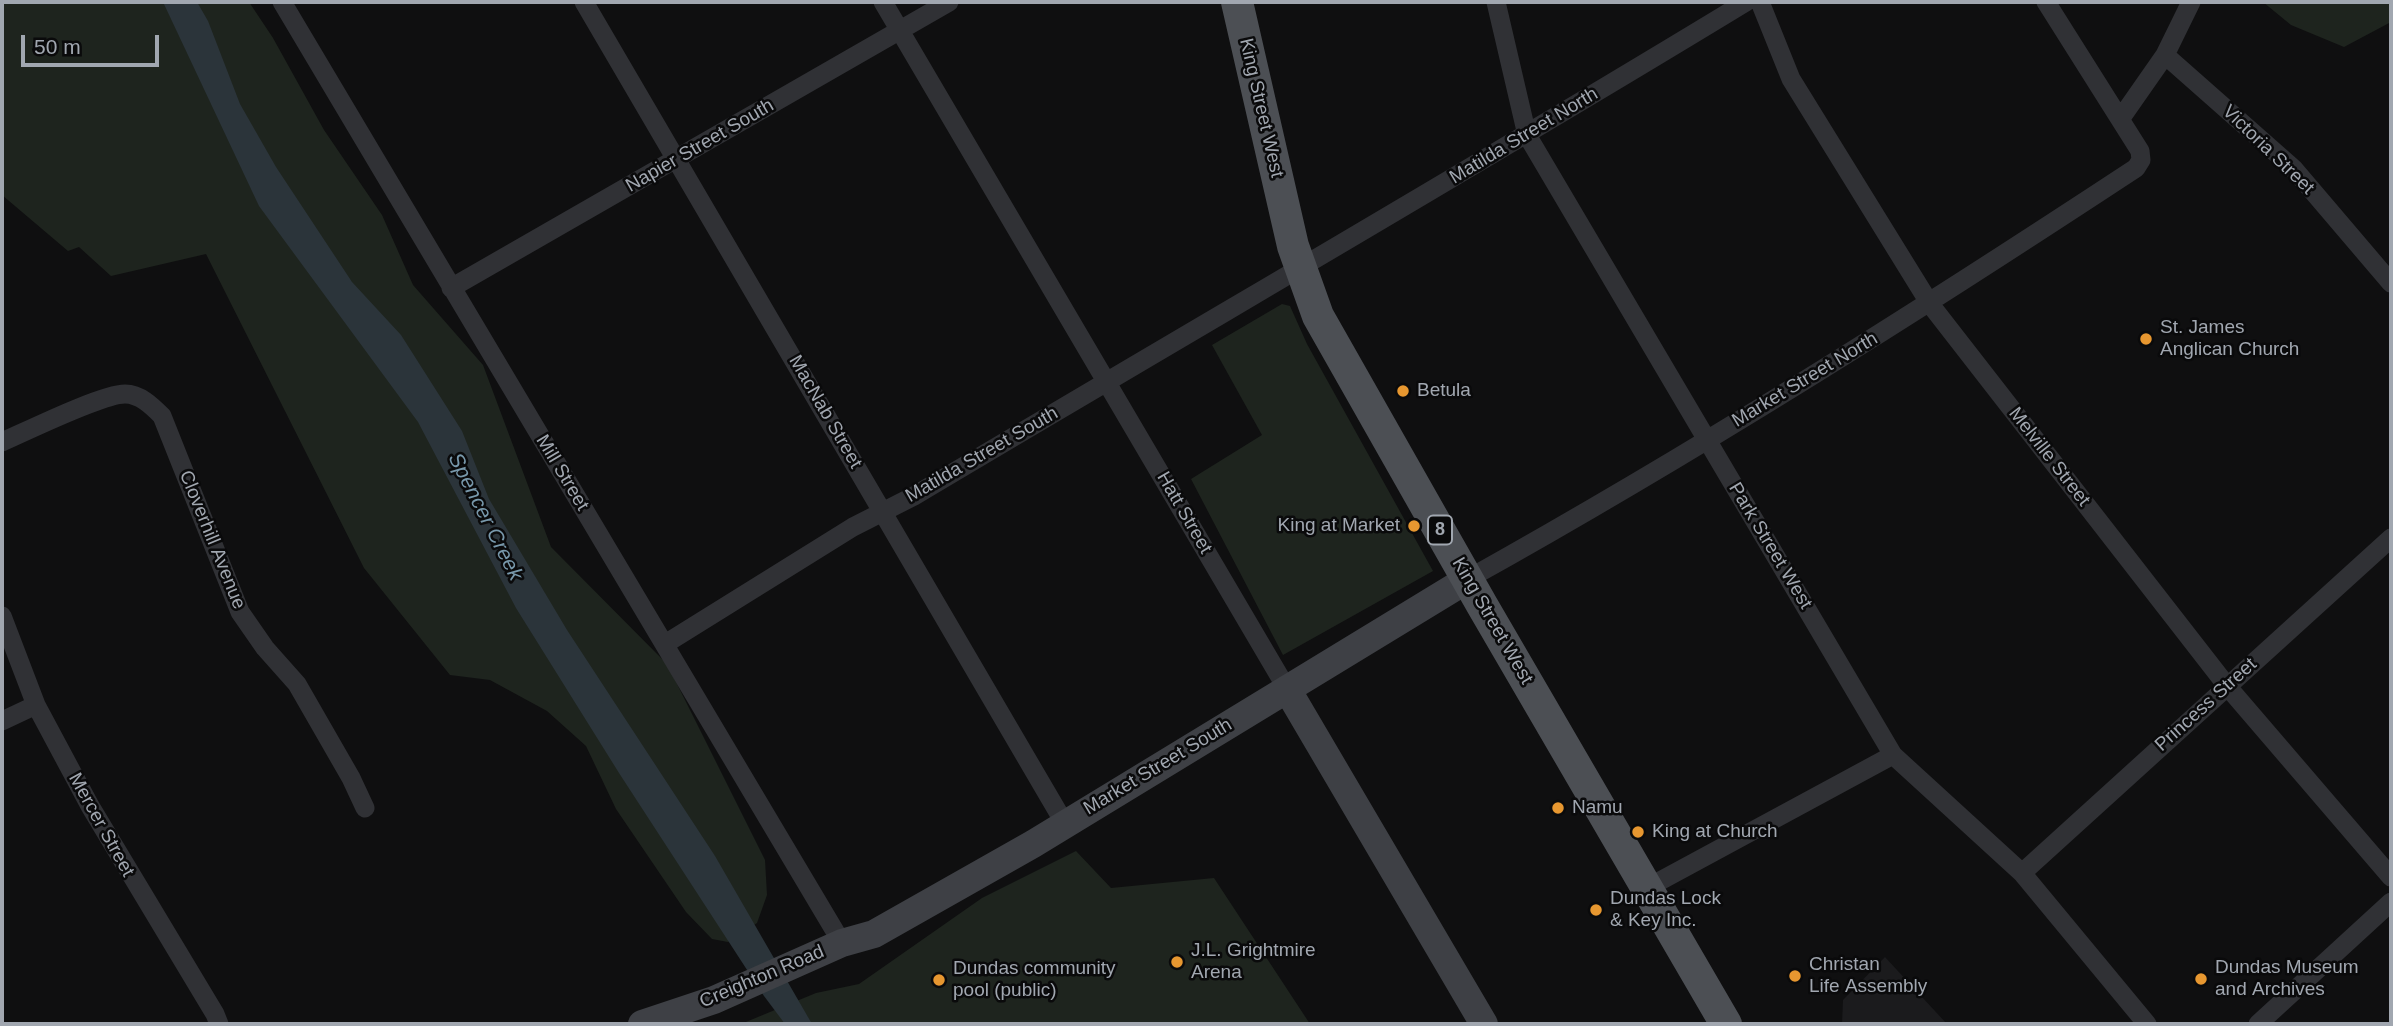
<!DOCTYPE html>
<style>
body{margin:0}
#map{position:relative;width:2393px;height:1026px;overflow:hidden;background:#0f0f10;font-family:Arial,sans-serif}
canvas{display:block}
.frame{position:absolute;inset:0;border:4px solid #a1a7b0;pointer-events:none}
.scale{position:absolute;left:21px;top:35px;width:138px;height:32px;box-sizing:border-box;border:4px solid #a1a7b0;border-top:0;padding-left:9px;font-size:21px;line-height:24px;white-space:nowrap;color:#a1a7b0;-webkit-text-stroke:5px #0a0a0b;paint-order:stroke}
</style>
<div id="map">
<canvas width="2393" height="1026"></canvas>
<div class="frame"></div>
<div class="scale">50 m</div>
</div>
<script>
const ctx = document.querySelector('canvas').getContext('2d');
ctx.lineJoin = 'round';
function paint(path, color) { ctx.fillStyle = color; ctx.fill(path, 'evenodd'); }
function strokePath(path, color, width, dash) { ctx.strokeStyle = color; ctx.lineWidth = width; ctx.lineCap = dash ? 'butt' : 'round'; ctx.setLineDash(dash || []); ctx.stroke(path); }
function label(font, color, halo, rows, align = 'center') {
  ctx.font = font + ' Arial,sans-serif'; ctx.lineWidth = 5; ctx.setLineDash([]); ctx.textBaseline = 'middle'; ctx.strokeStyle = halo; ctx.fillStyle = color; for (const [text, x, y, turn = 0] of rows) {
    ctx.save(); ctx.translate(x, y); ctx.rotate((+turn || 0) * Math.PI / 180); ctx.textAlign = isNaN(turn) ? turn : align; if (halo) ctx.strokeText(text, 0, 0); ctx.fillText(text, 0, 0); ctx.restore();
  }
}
paint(new Path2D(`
 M1885,957L1947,1024H1842L1843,1000Z`), '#1b1b1d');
paint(new Path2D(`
 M2,2H249L273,38L324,130L382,215L413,285L483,365L551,547L667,664L765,860L767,895L757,923L728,942L712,939L686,912L616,809L586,746L547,711L490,680L450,675L364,568L206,254L111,276L79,247L68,251L2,195Z
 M2263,2H2391V22L2344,47L2291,25Z
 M1282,304L1290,306L1307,344L1433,571L1283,655L1191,479L1262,435L1212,345Z
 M1076,851L1111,888L1214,878L1310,1024H741L816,993L859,984L982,898Z`), '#1e241e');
paint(new Path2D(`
 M163,2H197L208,21L240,104L276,167L352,282L401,335L462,431L489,499L567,630L715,856L812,1024H785L764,996L619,773L516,608L418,422L259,206Z`), '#2b343a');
strokePath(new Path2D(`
 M282,2L842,943
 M584,2L1065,824
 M883,2L1287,689
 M1496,2L1527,135L1893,755L2022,873L2147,1024
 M1760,2L1791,79L1930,304L2227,686L2391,877
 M2165,55L2293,168L2391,283
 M2121,118L2165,55L2191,2
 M451,288L949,2
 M2,442C27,431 102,394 125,394C140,394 152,406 162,416L240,612L265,648L297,684L351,778L365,808
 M1468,579C1696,452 1917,312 2136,168L2141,160L2140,151L2046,2
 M2,616L36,705L90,806L215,1014L219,1024
 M665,644L853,527L914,496C1191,331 1470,170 1746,2
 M2,721L36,705
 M2022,873L2391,538
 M1647,888L1893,755
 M2258,1024L2391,902`), '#303135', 19);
strokePath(new Path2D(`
 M1287,689L1484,1024
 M642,1024L714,1000L842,943L874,934L1033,844L1468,579`), '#3e4045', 28);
strokePath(new Path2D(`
 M1237,2L1293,246L1318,316L1482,605L1726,1024`), '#4c4f54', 32);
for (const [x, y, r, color] of [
 [2146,339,7,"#e79730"],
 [1403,391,7,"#e79730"],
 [1414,526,7,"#e79730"],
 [1558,808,7,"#e79730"],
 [1638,832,7,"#e79730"],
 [1596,910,7,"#e79730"],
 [1177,962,7,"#e79730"],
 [1795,976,7,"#e79730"],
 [2201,979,7,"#e79730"],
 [939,980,7,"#e79730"]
]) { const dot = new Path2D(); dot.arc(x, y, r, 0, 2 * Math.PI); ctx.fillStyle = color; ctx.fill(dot); strokePath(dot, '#0a0a0b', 2.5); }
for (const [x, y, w] of [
 [1440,530,24]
]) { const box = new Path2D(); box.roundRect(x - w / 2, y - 14.5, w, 29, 5); ctx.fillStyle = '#0a0a0b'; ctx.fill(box); strokePath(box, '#a1a7b0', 2); }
label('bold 18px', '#a1a7b0', null, [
 ["8",1440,530]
]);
label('19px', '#a1a7b0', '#0a0a0b', [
 ["King Street West",1261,108,77],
 ["Matilda Street North",1524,136,-31],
 ["Napier Street South",700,146,-30],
 ["Victoria Street",2268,150,44],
 ["Market Street North",1805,380,-31],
 ["MacNab Street",825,412,60],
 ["Matilda Street South",982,455,-30],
 ["Melville Street",2049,457,52],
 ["Mill Street",562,473,59],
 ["Hatt Street",1184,513,60],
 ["Cloverhill Avenue",212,540,68],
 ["Park Street West",1770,546,59],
 ["King Street West",1492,621,60],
 ["Princess Street",2206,705,-42],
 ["Market Street South",1158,767,-31],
 ["Mercer Street",101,825,61],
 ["Creighton Road",762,977,-23]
]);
label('19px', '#a1a7b0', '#0a0a0b', [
 ["St. James",2160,328],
 ["Anglican Church",2160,350],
 ["Betula",1417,391],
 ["King at Market",1400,526,"right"],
 ["Namu",1572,808],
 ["King at Church",1652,832],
 ["Dundas Lock",1610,899],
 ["& Key Inc.",1610,921],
 ["J.L. Grightmire",1191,951],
 ["Arena",1191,973],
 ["Christan",1809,965],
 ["Life Assembly",1809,987],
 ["Dundas Museum",2215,968],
 ["and Archives",2215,990],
 ["Dundas community",953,969],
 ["pool (public)",953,991]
], 'left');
label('italic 21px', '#7898ab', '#0a0a0b', [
 ["Spencer Creek",485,517,63]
]);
</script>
